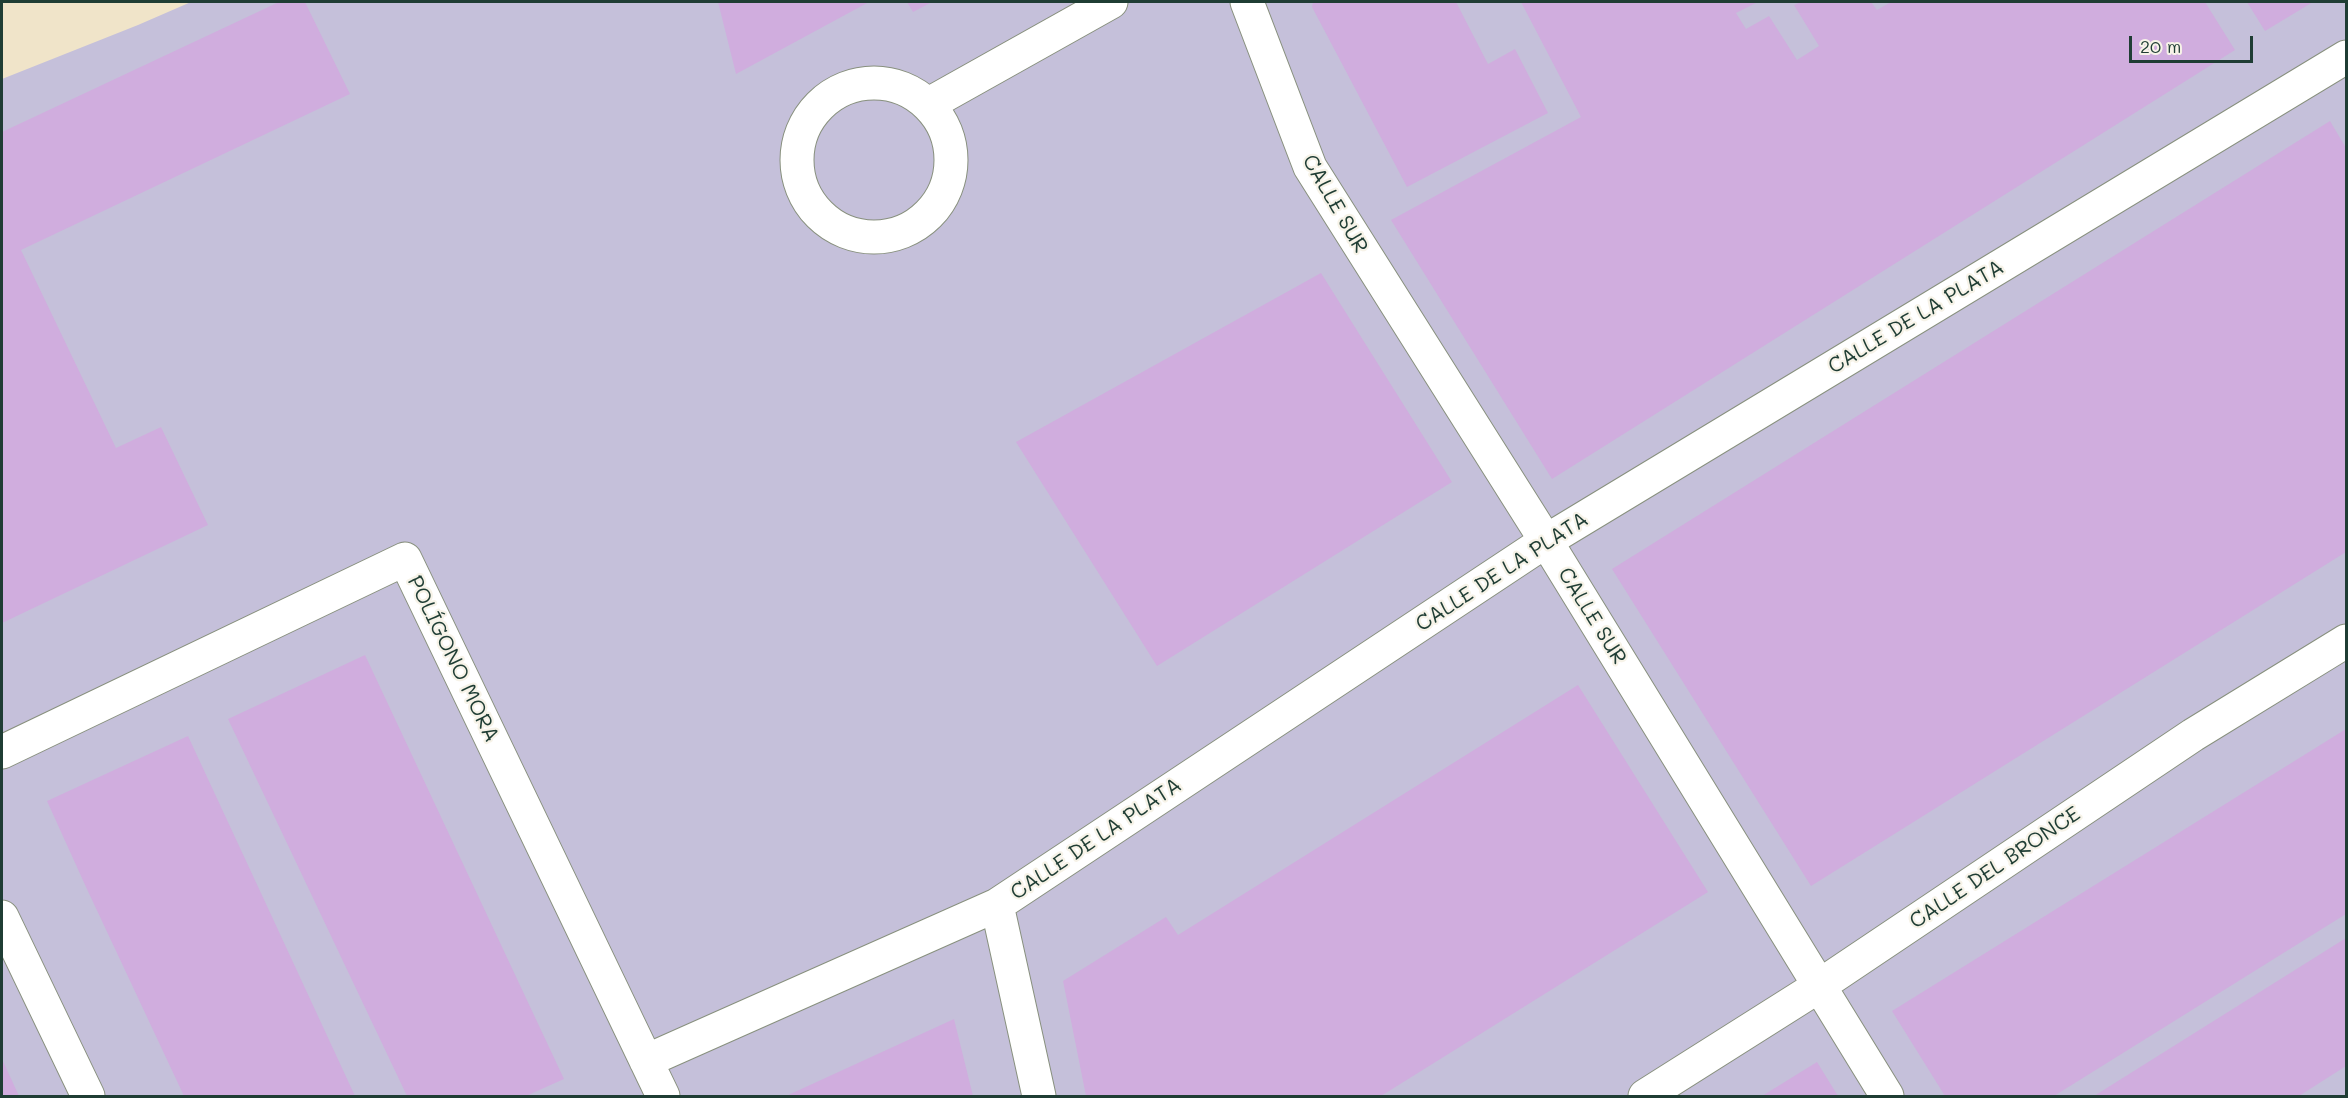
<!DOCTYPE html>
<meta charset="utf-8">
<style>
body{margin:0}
#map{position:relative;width:2348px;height:1098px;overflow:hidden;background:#f0e4c9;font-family:Mali,sans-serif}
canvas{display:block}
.frame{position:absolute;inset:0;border:3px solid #1f3d34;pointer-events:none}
.scale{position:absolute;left:2129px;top:36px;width:124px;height:27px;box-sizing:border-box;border:3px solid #1f3d34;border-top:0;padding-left:8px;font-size:18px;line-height:21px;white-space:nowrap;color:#1f3d34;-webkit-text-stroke:4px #f7f3e8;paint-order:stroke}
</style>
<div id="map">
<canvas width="2348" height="1098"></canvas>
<div class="frame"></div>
<div class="scale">20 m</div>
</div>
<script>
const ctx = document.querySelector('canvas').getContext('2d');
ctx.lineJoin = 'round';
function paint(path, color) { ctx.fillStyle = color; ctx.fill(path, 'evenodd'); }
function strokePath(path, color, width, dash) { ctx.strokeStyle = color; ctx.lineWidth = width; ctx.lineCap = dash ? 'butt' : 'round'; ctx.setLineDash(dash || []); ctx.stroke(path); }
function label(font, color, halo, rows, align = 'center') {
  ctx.font = font + ' Mali,sans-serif'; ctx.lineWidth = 4.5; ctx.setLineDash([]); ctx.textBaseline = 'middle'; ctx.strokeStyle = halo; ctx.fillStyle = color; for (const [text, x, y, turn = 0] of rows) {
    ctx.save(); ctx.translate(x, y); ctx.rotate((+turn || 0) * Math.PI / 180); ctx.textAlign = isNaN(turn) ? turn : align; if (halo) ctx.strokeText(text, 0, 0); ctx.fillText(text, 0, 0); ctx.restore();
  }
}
paint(new Path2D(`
 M191,2H2346V1096H2V79L138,25Z`), '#c5c0da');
paint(new Path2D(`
 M279,2H305L350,94L21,250L116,448L161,427L208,525L2,623V132Z
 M718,2H869L736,74Z
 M907,2H932L913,12Z
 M1313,2H1456L1488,64L1515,49L1548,113L1407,187L1312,7Z
 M1521,2H1758L1736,13L1746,29L1769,16L1797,60L1819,46L1794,5L1801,2H1871L1877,10L1891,2H2205L2235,50L1552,479L1391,220L1581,117Z
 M2247,2H2313L2265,31Z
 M2330,121L2346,148V552L1811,886L1612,569Z
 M1321,273L1452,482L1157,666L1016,442Z
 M365,655L564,1079L526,1096H407L228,719Z
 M1578,685L1708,892L1381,1096H1086L1063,981L1166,917L1178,935Z
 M2346,729V914L2054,1096H1945L1892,1011Z
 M188,736L267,906L355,1096H184L86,887L47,801Z
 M2346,938V1066L2299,1096H2094Z
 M954,1019L973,1096H786Z
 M2,1059L19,1096H2Z
 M1817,1062L1838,1096H1762Z`), '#d0adde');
const minor = new Path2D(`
 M1247,2L1310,167L1546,541L1887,1096
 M797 160a77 77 0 1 1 154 0a77 77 0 1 1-154 0Z
 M929,104L1111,2
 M2,752L405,559L663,1096
 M997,905L1039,1096
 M2,917L88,1096
 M646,1061L997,905L1546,541L2346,57
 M1645,1096L1819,986L2193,735L2346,641`);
strokePath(minor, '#88907e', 35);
strokePath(minor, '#fff', 33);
label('21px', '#1f3d34', '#f7f3e8', [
 ["CALLE SUR",1335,204,60],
 ["CALLE DE LA PLATA",1916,317,-31],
 ["CALLE DE LA PLATA",1502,572,-33],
 ["CALLE SUR",1592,616,58],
 ["POLÍGONO MORA",453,659,64],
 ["CALLE DE LA PLATA",1096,839,-34],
 ["CALLE DEL BRONCE",1995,868,-34]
]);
</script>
